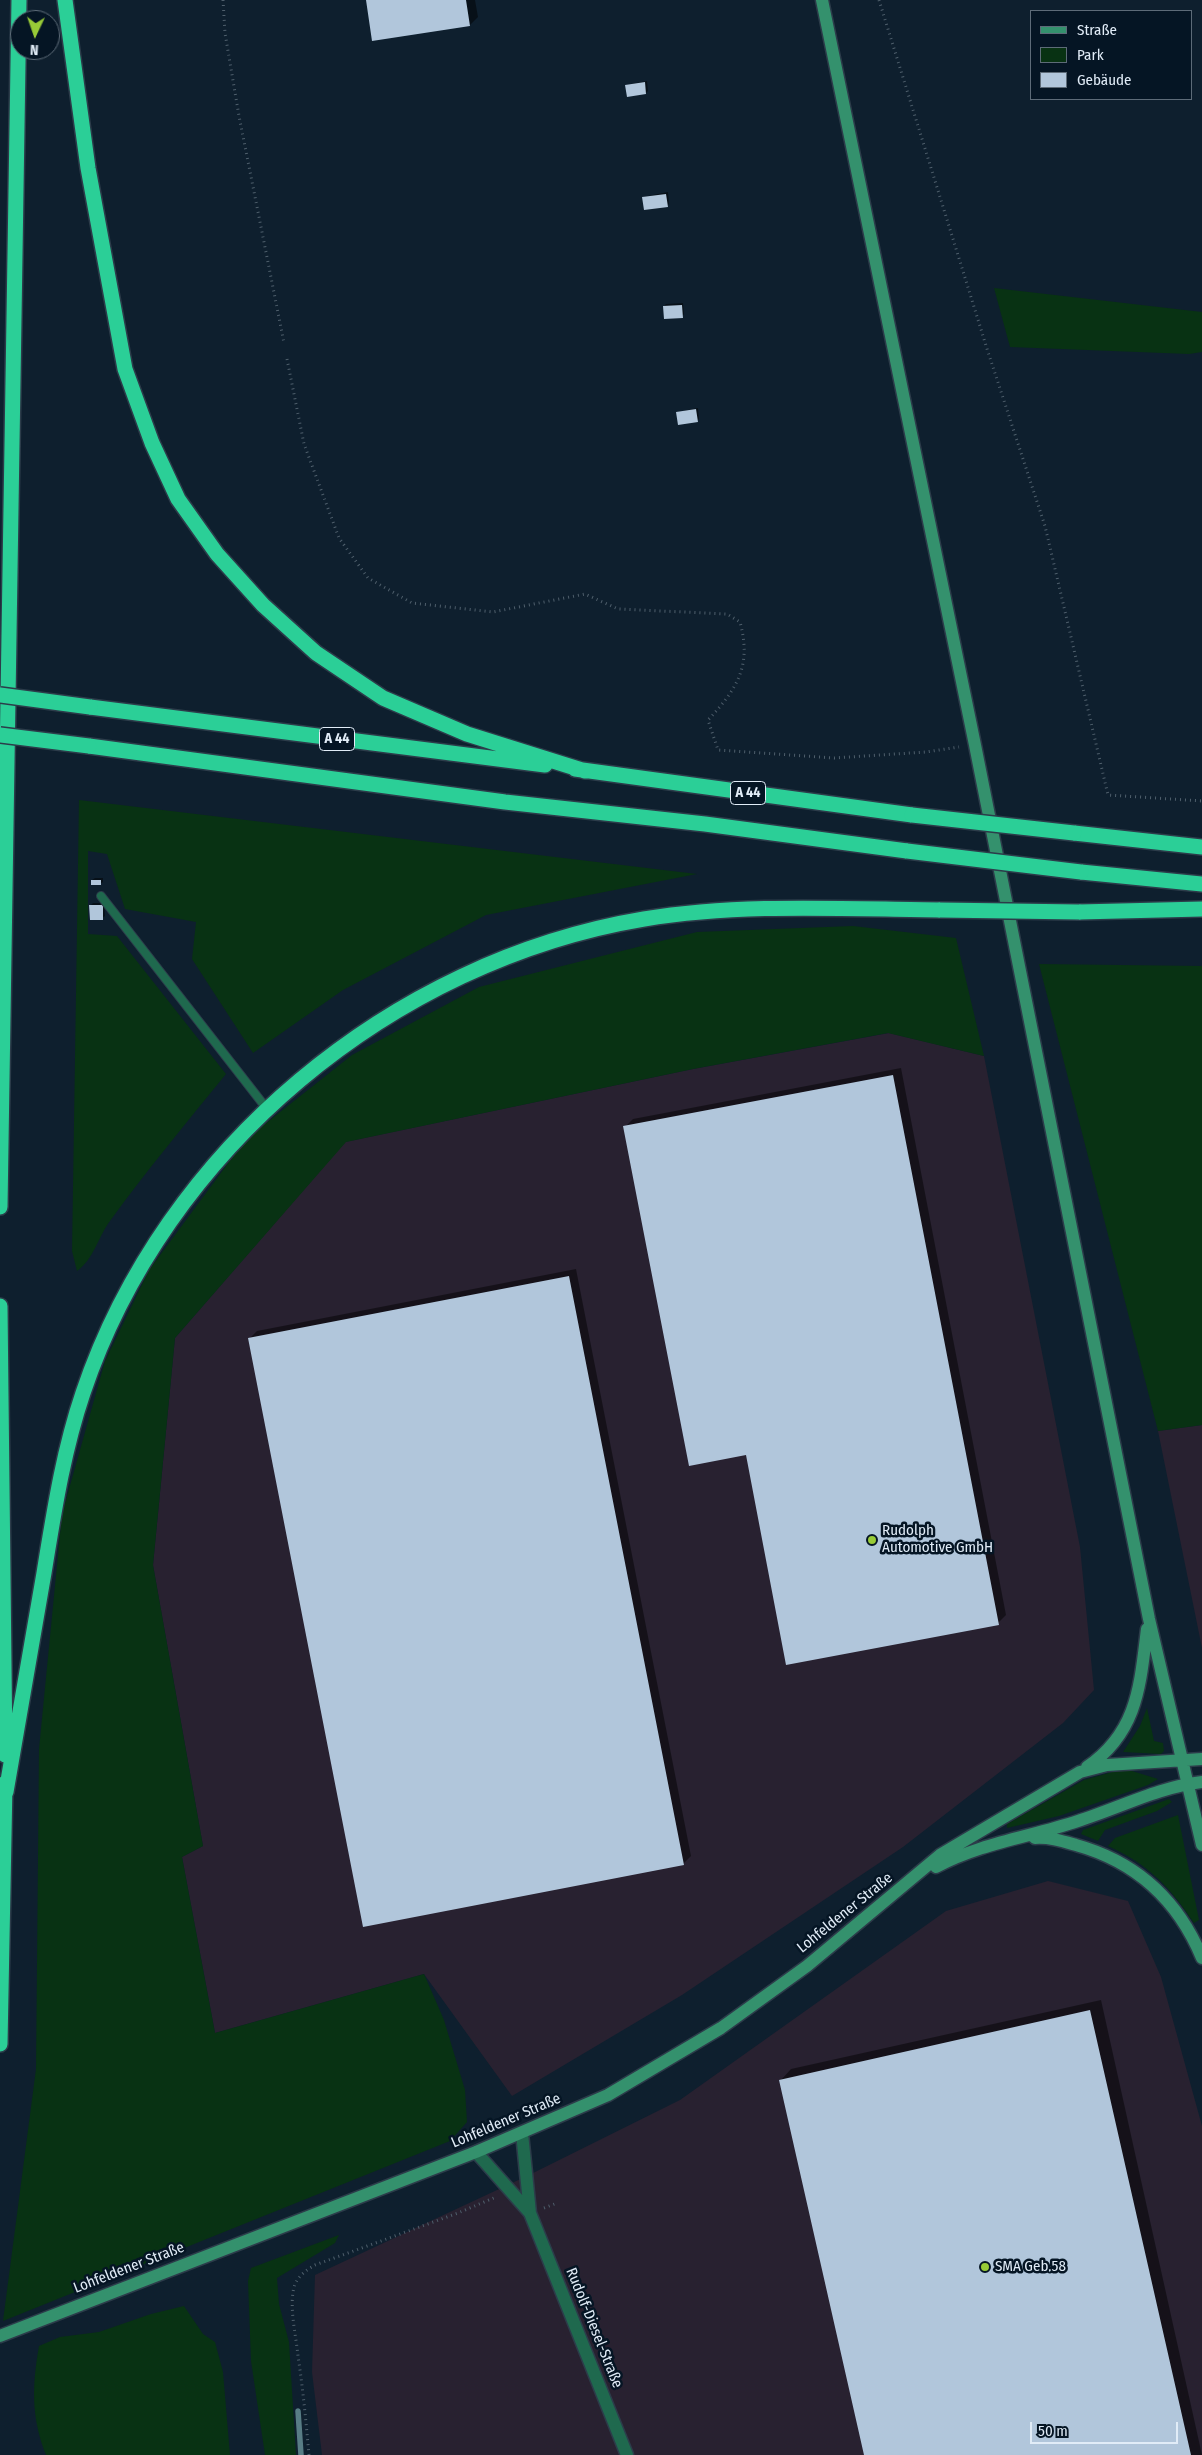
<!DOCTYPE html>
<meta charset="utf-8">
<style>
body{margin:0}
#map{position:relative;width:1202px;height:2455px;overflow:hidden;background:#0e1f2e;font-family:"Fira Sans Condensed",sans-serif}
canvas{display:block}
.legend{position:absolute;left:1030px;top:10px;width:162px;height:90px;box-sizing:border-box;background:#051524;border:1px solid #5d6b78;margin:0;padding:6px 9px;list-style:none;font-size:15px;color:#e1ecf7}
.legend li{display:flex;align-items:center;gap:10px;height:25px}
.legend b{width:25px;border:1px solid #5d6b78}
.north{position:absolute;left:10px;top:10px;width:50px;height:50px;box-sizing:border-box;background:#051524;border:1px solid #5d6b78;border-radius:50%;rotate:183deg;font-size:14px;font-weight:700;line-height:20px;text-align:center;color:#e1ecf7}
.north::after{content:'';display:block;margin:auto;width:18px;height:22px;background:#98cb37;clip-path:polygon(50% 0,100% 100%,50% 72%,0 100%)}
.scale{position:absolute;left:1030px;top:2422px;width:148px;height:22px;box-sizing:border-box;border:2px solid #e1ecf7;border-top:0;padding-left:6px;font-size:15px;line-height:18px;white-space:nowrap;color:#e1ecf7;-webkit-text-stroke:4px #051524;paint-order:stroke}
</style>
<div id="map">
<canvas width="1202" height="2455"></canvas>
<ul class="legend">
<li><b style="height:6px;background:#34916d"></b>Straße</li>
<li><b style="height:14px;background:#083213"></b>Park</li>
<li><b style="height:14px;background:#b1c6db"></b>Gebäude</li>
</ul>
<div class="north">N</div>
<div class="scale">50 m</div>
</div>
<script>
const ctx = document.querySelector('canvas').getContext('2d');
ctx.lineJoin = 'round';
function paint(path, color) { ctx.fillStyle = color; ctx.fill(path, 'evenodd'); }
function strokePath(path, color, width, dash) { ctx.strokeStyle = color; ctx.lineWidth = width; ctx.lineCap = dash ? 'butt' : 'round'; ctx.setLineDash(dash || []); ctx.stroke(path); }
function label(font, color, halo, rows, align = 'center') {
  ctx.font = font + ' "Fira Sans Condensed",sans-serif'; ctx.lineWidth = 5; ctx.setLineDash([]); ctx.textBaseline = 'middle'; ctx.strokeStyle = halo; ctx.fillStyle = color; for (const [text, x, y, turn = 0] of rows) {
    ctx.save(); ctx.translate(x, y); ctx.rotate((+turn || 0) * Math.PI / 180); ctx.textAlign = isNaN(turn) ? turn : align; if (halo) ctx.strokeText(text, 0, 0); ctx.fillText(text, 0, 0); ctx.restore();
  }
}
paint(new Path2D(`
 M889,1033L984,1056L1080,1547L1094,1690L1063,1723L903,1847L682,1995L512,2096L424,1974L215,2033L182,1857L203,1846L153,1565L175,1338L345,1142L693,1069Z
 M1202,1425V1648L1158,1431Z
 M1048,1881L1128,1901L1161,1977L1202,2126V2455H322L312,2372L315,2275L527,2176L680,2100L946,1911Z`), '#282130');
paint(new Path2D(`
 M994,288L1202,312V352L1189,354L1010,347Z
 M79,800L697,874L486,915L343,990L253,1053L192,959L196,922L125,909L107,854L88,851V934L117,936L226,1074C187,1122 147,1170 110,1221C98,1237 94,1259 77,1271L72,1251Z
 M853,926L956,938L984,1056L888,1033L693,1069L346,1142L175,1338L153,1565L203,1846L182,1857L215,2033L424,1974L444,2020L465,2090L467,2122L450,2141L3,2321L36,2069L39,1749L62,1514L105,1361L149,1270L246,1139L352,1055L479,987L697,932Z
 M1039,964L1202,966V1425L1158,1431Z
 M1147,1708L1154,1741L1163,1743L1164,1751L1161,1754L1123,1752L1140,1726Z
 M1116,1771H1132L1158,1779L1148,1785L1059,1816L1007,1828V1824L1084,1780Z
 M1169,1799L1172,1802L1157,1811L1105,1830L1098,1841L1081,1834L1083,1830Z
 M1178,1815L1199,1920L1194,1923C1170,1887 1148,1864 1108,1846L1115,1838Z
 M339,2235L335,2243L277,2278L279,2304L289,2342L296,2455H265L251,2361L248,2281L251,2268Z
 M184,2306L203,2334L215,2342L223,2372L230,2455H46C31,2417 32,2386 39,2346L60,2337L99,2332L151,2314Z`), '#083213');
paint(new Path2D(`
 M368,0H475L478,17L470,25Z
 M647,81L648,91L646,93L626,85Z
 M668,192L669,204L667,206L643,197Z
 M683,303L684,314L682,317L664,306L666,304Z
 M698,408L699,419L697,421L678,412Z
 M95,878H103V882L100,884L92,880Z
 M93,903H104L105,916L102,918L91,905Z
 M901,1068L1006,1615L998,1623L747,1454L625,1127L633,1119Z
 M576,1269L691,1856L683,1864L249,1339L257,1331Z
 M1101,2000L1202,2455H865L781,2080L791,2069Z`), '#0007');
strokePath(new Path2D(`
 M298,2411L301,2455`), '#587d85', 5.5);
paint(new Path2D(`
 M366,0H466L470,26L372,41Z
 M645,82L646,94L627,97L625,85Z
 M666,194L668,207L644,210L642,197Z
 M682,305L683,318L664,319L663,306Z
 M696,409L698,422L678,425L676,412Z
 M91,880H101V885H91Z
 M89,905H103V920H90Z
 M893,1075L999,1625L786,1665L746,1455L689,1466L623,1126Z
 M569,1276L684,1865L363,1927L248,1338Z
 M1090,2010L1191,2455H864L779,2080Z`), '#b1c6db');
const lane = new Path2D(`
 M101,896L267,1109`);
const street = new Path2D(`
 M522,2133L530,2213L627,2455
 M476,2152L530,2213`);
const secondary = new Path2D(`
 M822,0L975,745L1149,1619L1202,1845
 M1087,1767C1138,1732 1140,1685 1147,1629
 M1035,1838C1049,1837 1062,1841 1076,1845C1137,1862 1178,1900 1202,1958
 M936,1867C981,1843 1030,1837 1078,1821C1119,1808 1159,1787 1202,1782
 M0,2336L476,2152L608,2095L721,2028L807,1966L940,1855L1080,1772L1107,1765L1202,1759`);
const highway = new Path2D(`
 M65,0L88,168L125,369L152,443L178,499L217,554L263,605L316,653L383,698L467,734L585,771
 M90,707L545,765
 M89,746L505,802L705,824L907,851
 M575,769L912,815
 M1074,833L1202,847
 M1081,872L1202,884
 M1079,912L1202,909
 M0,1207L19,0
 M0,1306L5,1755
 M6,1792C18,1719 31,1646 44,1573C54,1512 63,1452 83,1393C165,1149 392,961 644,919C742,903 842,909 940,910
 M0,2044L5,1783`);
strokePath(lane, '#2c3c4a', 10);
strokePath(street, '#2c3c4a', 15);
strokePath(secondary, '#2c3c4a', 15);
strokePath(highway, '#2c3c4a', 18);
strokePath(new Path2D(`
 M223,0L225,33L239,116L284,343
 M879,0L988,352L1045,526L1108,795L1202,801
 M287,359L304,444L339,538L368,578L412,603L493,612L585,594L618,609L727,614L740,622C752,666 737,689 708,720L718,750L834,758L926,752L959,747
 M544,2208L557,2203
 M309,2455C306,2422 303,2389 298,2356C296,2335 289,2308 294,2287C297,2277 306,2270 315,2265L458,2213L496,2197`), '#4f5f6c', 3, [1, 4]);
strokePath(lane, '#1f694e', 8);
strokePath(street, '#1f694e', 12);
strokePath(secondary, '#34916d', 12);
strokePath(highway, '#2bcf97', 15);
const highwayBridge = new Path2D(`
 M0,695L90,707
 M0,735L89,746
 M912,815L1074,833
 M907,851L1081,872
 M940,910L1079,912`);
strokePath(highwayBridge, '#2c3c4a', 18, []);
strokePath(highwayBridge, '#2bcf97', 15);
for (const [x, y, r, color] of [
 [872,1540,5,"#98cb37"],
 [985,2267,5,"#98cb37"]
]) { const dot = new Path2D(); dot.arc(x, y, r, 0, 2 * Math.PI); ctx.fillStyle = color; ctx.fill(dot); strokePath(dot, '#051524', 2); }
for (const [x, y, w] of [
 [337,739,35],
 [748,793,35]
]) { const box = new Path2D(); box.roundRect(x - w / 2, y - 11.5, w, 23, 4); ctx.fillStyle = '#051524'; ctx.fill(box); strokePath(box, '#e1ecf7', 1); }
label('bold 14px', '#e1ecf7', null, [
 ["A 44",337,739],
 ["A 44",748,793]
]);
label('15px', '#e1ecf7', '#051524', [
 ["Rudolph",882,1531],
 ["Automotive GmbH",882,1548],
 ["SMA Geb.58",995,2267]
], 'left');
label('15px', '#e1ecf7', '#051524', [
 ["Lohfeldener Straße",845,1913,-39],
 ["Lohfeldener Straße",506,2121,-23],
 ["Lohfeldener Straße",129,2268,-21],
 ["Rudolf-Diesel-Straße",594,2328,68]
]);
</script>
